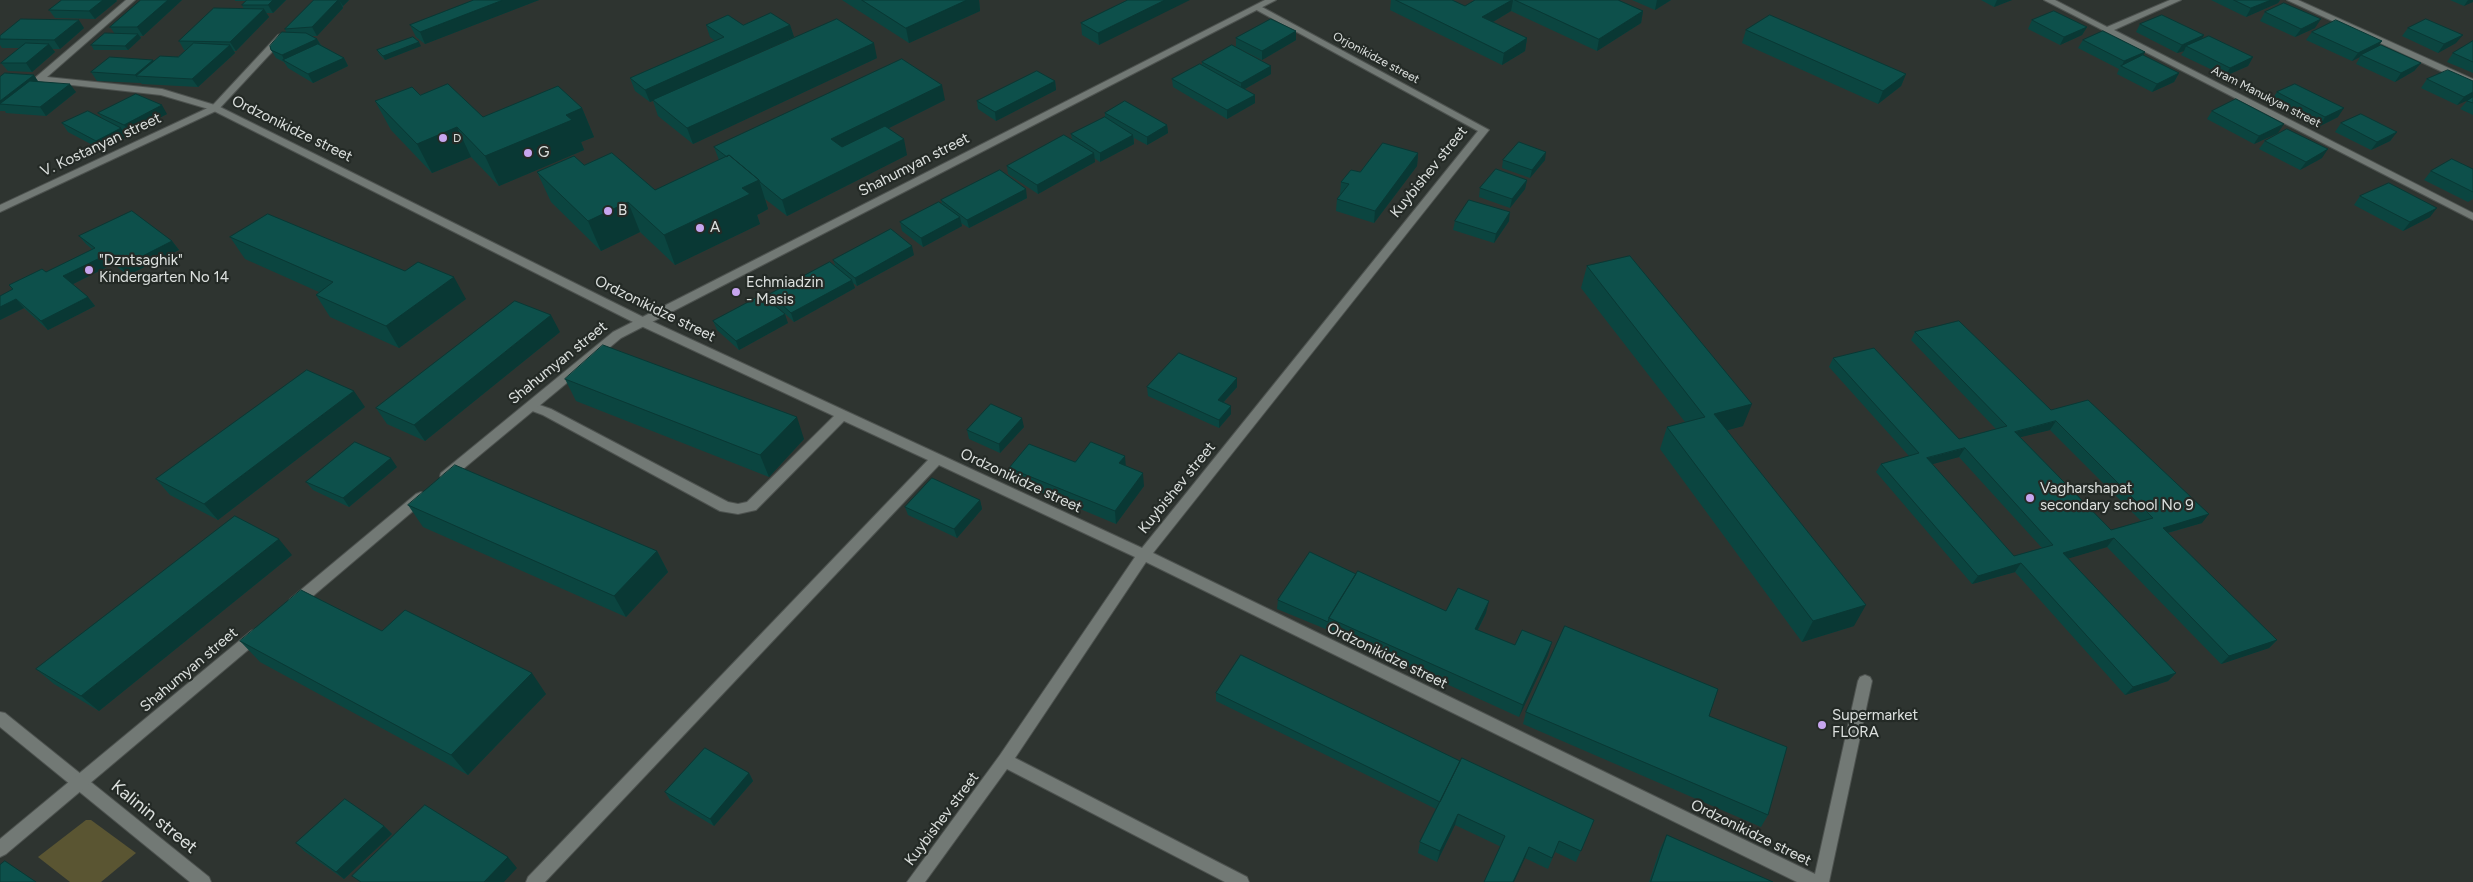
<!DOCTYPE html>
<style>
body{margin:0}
canvas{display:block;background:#2e3430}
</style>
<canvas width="2473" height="882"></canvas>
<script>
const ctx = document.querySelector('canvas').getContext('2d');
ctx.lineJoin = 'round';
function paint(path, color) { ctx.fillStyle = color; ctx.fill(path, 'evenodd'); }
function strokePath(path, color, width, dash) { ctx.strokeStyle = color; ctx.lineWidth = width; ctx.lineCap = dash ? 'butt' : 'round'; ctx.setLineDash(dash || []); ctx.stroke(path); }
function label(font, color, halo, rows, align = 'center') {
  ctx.font = font + ' Figtree,sans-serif'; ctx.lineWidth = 4.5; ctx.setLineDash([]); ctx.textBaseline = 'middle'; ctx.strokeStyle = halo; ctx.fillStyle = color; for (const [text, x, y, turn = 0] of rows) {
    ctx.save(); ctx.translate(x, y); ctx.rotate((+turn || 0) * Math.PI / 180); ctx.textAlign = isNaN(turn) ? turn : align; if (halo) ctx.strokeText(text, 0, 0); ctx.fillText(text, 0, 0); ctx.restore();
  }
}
paint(new Path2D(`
 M86,820H91L136,853L101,882H70L38,857Z`), '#5a5532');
const street = new Path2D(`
 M126,0H135L47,77L162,89L218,106L647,319L1142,548L1478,131L1253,8L1260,6L1489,130L1153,553L1815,874L1858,681L1860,677L1865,675L1870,677L1872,681L1829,882H1797L1146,562L1015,758L1247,877L1249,882H1225L1007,769L925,882H907L1000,755L1135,557L939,465L545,882H526L528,877L928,460L844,421L756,510L738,514L720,511L543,415L527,409L525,406L531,402L551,409L728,502L738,504L747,502L834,416L639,325L212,110L161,95L36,81V77Z
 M2044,0H2055L2107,27L2170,0H2181L2114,30L2473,213V220Z
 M2287,0H2298L2473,79V86Z
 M0,712L5,713L209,877L211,882H190L0,727Z`);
const secondary = new Path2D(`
 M1265,0H1276L621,338L451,479H441L440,476L441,473L613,332Z
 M281,34L284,35V39L218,110L0,212V205L212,106L278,35Z
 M421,492L426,494L427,497L426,500L300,607L295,609L290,607L288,603L290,599L416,494Z
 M256,629L261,631L263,635L261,639L6,854L0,857V839L251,631Z`);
strokePath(street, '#4d524f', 2);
strokePath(secondary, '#4d524f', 2);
paint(street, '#727975');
paint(secondary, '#727975');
paint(new Path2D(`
 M62,0H116L117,1L95,19L55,18L49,10Z
 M141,0H182L143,36H140L141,38L128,50H94L91,45L115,34L110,27Z
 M235,0H286L273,13H266L269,17L236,51H234L235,53L198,87L142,84L141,83L97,81L91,72L153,60L154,61L178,57L186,50H184L179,41L244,9L242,5L246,1H235Z
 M314,0H349L343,6V8L317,36H311L317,39L321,45L344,58L348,66L313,83L288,68L284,62L276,58L271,50L286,32L285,29Z
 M474,0H539L425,44L416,37L410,25Z
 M842,0H979L980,11L909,43Z
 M1128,0L1099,45L1082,35L1081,23Z
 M1391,0H1452L1465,6L1475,0H1618L1643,11L1641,23L1597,51L1511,11L1493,22L1527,38L1525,51L1502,65L1390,10Z
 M1632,0H1671L1655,10Z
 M1981,0H2012L1994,7Z
 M2211,0H2280L2278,3L2246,17Z
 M2450,0H2473L2464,6Z
 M2265,12L2315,28L2295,37L2260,21Z
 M2032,20L2087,27L2082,35L2060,45L2028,29Z
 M2140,24L2202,39L2253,57L2248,66L2225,76L2181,55L2184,51L2177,53L2136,32Z
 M706,25H790L794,37L710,75L877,58L693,144L658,116L653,101L650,102L635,91L630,78L715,41L710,37Z
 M84,28L60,49H52L55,52L32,72L8,71L1,63L20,48H2L0,45V36Z
 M2408,28L2456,43L2438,53L2402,36Z
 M1746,30L1906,74L1901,86L1878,104L1742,43Z
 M2312,32L2382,41L2377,47L2421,63L2414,71L2395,82L2356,64L2360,57L2352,61L2306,40Z
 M1236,38L1296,40L1262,60L1236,47Z
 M2083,40L2145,52L2143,55L2179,73L2174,82L2152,92L2117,74L2119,69L2078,48Z
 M2473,41V73L2447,62L2453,53Z
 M421,46L385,60L379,54L377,50Z
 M1202,62L1271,74L1245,89L1255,103L1227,119L1173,87L1172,79L1202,65Z
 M0,77L39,82L76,92L46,116L6,113L5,111H0Z
 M2427,79L2473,81V115L2460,109L2468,100L2457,105L2421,88Z
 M1055,81L1056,90L996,121L978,109L977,101Z
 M2277,92L2338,117L2320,126L2271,101Z
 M420,95L483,117L582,108L594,137L581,142L584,150L499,186L471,157L432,173L391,130L375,101Z
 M945,100L889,128L907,155L787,216L765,199L768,209L757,215L760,224L675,265L640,232L601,251L551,202L537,172L584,165L655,190L719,160L714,147Z
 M2212,111L2278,133L2254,144L2207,119Z
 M98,113L167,114L130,133L122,130L127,137L102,150L68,132L62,123L103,119Z
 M1105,113L1167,125L1168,133L1147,145L1134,138V144L1100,162L1094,158L1095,162L1038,194L1008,174L1007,166L1072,140L1071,134L1105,117Z
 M2341,123L2397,132L2390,141L2371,150L2335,132Z
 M2265,141L2322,158L2300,170L2259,149Z
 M1418,153L1417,166L1374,223L1336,211L1337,199L1340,195L1341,182L1360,172Z
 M1503,160H1545L1530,178L1502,168Z
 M2473,169V199L2468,202L2424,180L2431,171Z
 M1527,180L1525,189L1510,208L1479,197L1480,188Z
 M2360,196L2430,217L2403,231L2354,205Z
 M1027,198L969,228L961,223L962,226L923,247L902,231L900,222L942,203L941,200Z
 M1455,221H1509L1494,243L1453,230Z
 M79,236L172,241L179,250L128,275L113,264L73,284L88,297L95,306L48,330L24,308L0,320L12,290L9,285L46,272L93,250L86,244Z
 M230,237L466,299L399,348L330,317L316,295L319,292L245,259Z
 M914,255L857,286L853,283L855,288L794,322L773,303L770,294L835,265L833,260Z
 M1587,266L1743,426L1727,430L1854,626L1802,642L1660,449L1667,427L1685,422L1581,288Z
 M713,321L788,323L739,350L717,330Z
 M560,332L425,441L387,424L376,408Z
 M1915,332L2051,410L2202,523L2168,533L2277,640L2269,648L2221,664L2107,547L2068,558L2176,673L2168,681L2125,695L2015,572L1972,584L1876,472L1881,464L1909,456L1829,367L1833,358L1959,439L1996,429L1911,340ZM2050,430L2141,521L2111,530L2020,437ZM1959,457L2042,548L2014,556L1932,464Z
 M565,379L804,439L769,477L576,401Z
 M1147,387H1237L1224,402L1231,406V414L1219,428L1148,396Z
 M365,407L218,520L170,495L156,479Z
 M1024,427L1000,453L969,439L967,430Z
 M1075,462L1144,486L1116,524L1011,480L1009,468Z
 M397,467L349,507L313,490L306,482Z
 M980,500L982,509L957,538L908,515L905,507Z
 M408,505L657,551L668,572L626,617L423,527Z
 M292,555L99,711L54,684L36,669Z
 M1356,574L1446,611L1486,613L1478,630L1515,645L1548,655L1519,717L1328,630L1277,609L1278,600Z
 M382,631L546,694L468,775L260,662L240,641Z
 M1216,693L1460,761L1594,820L1576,862L1555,852L1548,869L1455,825L1437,862L1418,853L1420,842L1436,809L1216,701Z
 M1526,712L1709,716L1768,815L1761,827L1523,724Z
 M749,773L753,781L714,826L670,800L665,792Z
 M384,826L392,834L344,879L304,851L296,843Z
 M1667,835L1773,882H1649L1660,849Z`), '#0b4540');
paint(new Path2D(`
 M103,0H116L117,1L95,19L89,11Z
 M168,0H182L143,36L137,27Z
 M273,0H286L273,13L268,5Z
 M338,0H339L343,8L317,36L312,27Z
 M339,0H349L343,6Z
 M503,0H539L425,44L420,32Z
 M967,0H979L980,11L909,43L906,28Z
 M1165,0H1190L1099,45L1098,33Z
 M1512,0H1513L1511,11L1481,29L1482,17Z
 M1657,0H1671L1655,10Z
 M1997,0H2012L1994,7Z
 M2271,0H2280L2278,3L2246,17L2251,8Z
 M2468,0H2473V2L2464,6Z
 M264,9L269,17L236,51L230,42Z
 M1643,11L1641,23L1597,51L1599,39Z
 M2321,19L2315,28L2295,37L2301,29Z
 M79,20L84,28L60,49L54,40Z
 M790,25L794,37L650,102L645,90Z
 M2087,27L2082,35L2060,45L2064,37Z
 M1296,31V40L1262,60V51Z
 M138,34L141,38L128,50L125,46Z
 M2204,35L2199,44L2186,46L2184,51L2177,53L2182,45Z
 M2463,35L2456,43L2438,53L2444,44Z
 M1527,38L1525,51L1502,65L1504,53Z
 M317,39L322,48L285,62L282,55Z
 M2382,41L2376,49L2361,55L2360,57L2352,61L2358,53Z
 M419,42L421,46L385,60L383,56Z
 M874,43L877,58L693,144L687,128Z
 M49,44L55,52L32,72L26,63Z
 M230,45L235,53L198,87L192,79Z
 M2145,52L2141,60L2122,66L2124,61Z
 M2253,57L2248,66L2225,76L2230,68Z
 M344,58L348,66L313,83L308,74Z
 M153,60L158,68L136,76L141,83L135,75Z
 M2421,63L2414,71L2395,82L2401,73Z
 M1271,66V74L1241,91V83Z
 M2179,73L2174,82L2152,92L2157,84Z
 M1906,74L1901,86L1878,104L1883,91Z
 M34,75L40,84L0,104V101Z
 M1055,81L1056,90L996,121L995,112Z
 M70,84L76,92L46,116L40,107Z
 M942,85L945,100L835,155L831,139Z
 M2473,92V98L2457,105L2464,97Z
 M1255,95V103L1227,119V110Z
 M162,105L167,114L130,133L124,125Z
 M582,108L594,137L581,142L584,150L499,186L485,156L566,115Z
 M2344,108L2338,117L2320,126L2325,117Z
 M2284,124L2278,133L2254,144L2259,136Z
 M1167,125L1168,133L1147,145V137Z
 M457,127L471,157L432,173L417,144Z
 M121,128L127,137L102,150L96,141Z
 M2397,132L2390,141L2371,150L2377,142Z
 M1133,135L1134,144L1100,162V153Z
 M904,139L907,155L787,216L782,200Z
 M2328,149L2322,158L2300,170L2306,162Z
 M1546,152L1545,160L1530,178L1532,170Z
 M1094,153L1095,162L1038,194L1037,185Z
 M1418,153L1417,166L1374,223L1375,211Z
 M759,180L768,209L757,215L760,224L675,265L664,235L742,188Z
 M1527,180L1525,189L1510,208L1512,199Z
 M1026,189L1027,198L969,228L967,220Z
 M628,202L640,232L601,251L588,221Z
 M2437,208L2430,217L2403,231L2410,222Z
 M1510,212L1509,221L1494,243L1496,234Z
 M960,217L962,226L923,247L921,238Z
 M172,241L179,250L128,275L121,267Z
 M912,246L914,255L857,286L855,278Z
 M106,255L113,264L71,285L63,276Z
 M454,277L466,299L399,348L386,326Z
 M852,280L855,288L794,322L791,313Z
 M88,297L95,306L48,330L41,321Z
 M16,299L24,308L0,320V307Z
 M785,314L788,323L739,350L736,341Z
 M551,315L560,332L425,441L414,425Z
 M1237,378V387L1218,408V400Z
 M354,391L365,407L218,520L204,504Z
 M1752,404L1743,426L1706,436L1714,414Z
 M1231,406V414L1219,428V420Z
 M797,417L804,439L769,477L760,455Z
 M1022,418L1024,427L1000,453L999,444Z
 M2056,421L2050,430L2009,440L2015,432Z
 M1965,448L1959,457L1922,467L1927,458Z
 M1125,456L1126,468L1119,463Z
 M391,458L397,467L349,507L343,498Z
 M1143,473L1144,486L1116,524L1115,511Z
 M980,500L982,509L957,538L954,529Z
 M2209,514L2202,523L2156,536L2163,528Z
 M2114,538L2107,547L2057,562L2063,553Z
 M279,539L292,555L99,711L81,696Z
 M657,551L668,572L626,617L614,596Z
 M2021,563L2015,572L1972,584L1978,576Z
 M1489,601L1486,613L1472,641L1475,629Z
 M1866,605L1854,626L1802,642L1813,621Z
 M2277,640L2269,648L2221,664L2229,656Z
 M1552,642L1548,655L1519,717L1523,705Z
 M532,673L546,694L468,775L451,755Z
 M2176,673L2168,681L2125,695L2133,687Z
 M749,773L753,781L714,826L710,819Z
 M1458,814L1455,825L1437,862L1440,851Z
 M384,826L392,834L344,879L336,872Z
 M1529,847L1525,858L1514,882H1513Z
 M508,857L517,868L504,882H484Z`), '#093834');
const building = new Path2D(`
 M62,0H103L89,11L49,10Z
 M141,0H168L137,27H110Z
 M247,0H273L268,5H242Z
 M314,0H338L312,27L285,29Z
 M474,0H503L420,32L410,25Z
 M862,0H967L906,28Z
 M1128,0H1165L1098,33L1081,23Z
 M1396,0H1452L1465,6L1475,0H1512L1482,17L1527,38L1504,53Z
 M1515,0H1618L1643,11L1599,39Z
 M2234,0H2271L2251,8Z
 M2284,3L2321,19L2301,29L2265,12Z
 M214,8L264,9L230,42L179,41Z
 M2054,11L2087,27L2064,37L2032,20Z
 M771,13L790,25L645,90L630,78L724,37L706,25L728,15L743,25Z
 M1770,15L1906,74L1883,91L1746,30Z
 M2162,15L2204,35L2182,45L2140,24Z
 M21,19L79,20L54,40L0,39V36Z
 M837,19L874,43L687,128L653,100Z
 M1271,19L1296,31L1262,51L1236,38Z
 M2426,19L2463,35L2444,44L2408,28Z
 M2336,20L2382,41L2358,53L2312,32Z
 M2103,31L2145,52L2124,61L2083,40Z
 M282,32L306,33L317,39L282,55L271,50L270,46Z
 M105,33L138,34L125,46L91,45Z
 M2209,36L2253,57L2230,68L2186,46Z
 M413,37L419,42L383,56L377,50Z
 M2473,41V62L2453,53Z
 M26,43L49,44L26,63H1Z
 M194,43L230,45L192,79L136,76L160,56L178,57Z
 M318,44L344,58L308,74L283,60Z
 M1232,45L1271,66L1241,83L1202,62Z
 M2381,45L2421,63L2401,73L2361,55Z
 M2143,55L2179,73L2157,84L2121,66Z
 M110,57L153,60L135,75L91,72Z
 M902,59L942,85L831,139L842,147L885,126L904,139L782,200L760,182L759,180L729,155L727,157L714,147Z
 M1200,64L1255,95L1227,110L1172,79Z
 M2448,70L2473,81V92L2464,97L2427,79Z
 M1037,71L1055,81L995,112L977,101Z
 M5,73L34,75L0,101V77Z
 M30,81L70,84L40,107L0,104Z
 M448,84L483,117L558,86L582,108L566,115L572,120L485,156L457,127L417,144L375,101L412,87L420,95Z
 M2295,84L2344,108L2325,117L2277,92Z
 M136,94L162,105L124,125L98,113Z
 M2473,97V103L2467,101Z
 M2236,99L2284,124L2259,136L2212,111Z
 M1125,101L1167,125L1147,137L1105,113Z
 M88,111L121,128L96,141L62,123Z
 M2361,114L2397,132L2377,142L2341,123Z
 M1105,117L1133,135L1100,153L1071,134Z
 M2287,129L2328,149L2306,162L2265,141Z
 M1064,135L1094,153L1037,185L1007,166Z
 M1519,142L1546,152L1532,170L1503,160Z
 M1383,143L1418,153L1375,211L1337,199L1349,184L1341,182L1351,170L1360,172Z
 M612,153L655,190L729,155L759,180L742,188L750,194L664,235L628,202L588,221L537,172L574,156L584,165Z
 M2452,159L2473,169V192L2431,171Z
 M1496,169L1527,180L1512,199L1480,188Z
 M1000,170L1026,189L967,220L941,200Z
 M2389,183L2437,208L2410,222L2360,196Z
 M1469,200L1510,212L1496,234L1455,221Z
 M939,202L960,217L921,238L900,222Z
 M132,211L172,241L121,267L106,255L63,276L88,297L41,321L16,299L0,307V296L13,289L9,285L42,269L46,272L95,248L79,236Z
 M268,214L405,271L418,262L454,277L386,326L316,295L333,282L230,237Z
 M891,229L912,246L855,278L833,260Z
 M1630,256L1752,404L1714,414L1866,605L1813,621L1667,427L1705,417L1587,266Z
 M830,262L852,280L791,313L770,294Z
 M762,295L785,314L736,341L713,321Z
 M515,301L551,315L414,425L376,408Z
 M1959,321L2051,410L2088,400L2209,514L2163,528L2277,640L2229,656L2114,538L2063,553L2176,673L2133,687L2021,563L1978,576L1881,464L1919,453L1833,358L1874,348L1959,439L2007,426L1915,332ZM2056,421L2153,518L2111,530L2015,432ZM1965,448L2053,545L2014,556L1927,458Z
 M603,345L797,417L760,455L565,379Z
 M1179,353L1237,378L1218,400L1231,406L1219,420L1147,387Z
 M307,370L354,391L204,504L156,479Z
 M991,404L1022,418L999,444L967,430Z
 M355,442L391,458L343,498L306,482Z
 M1091,442L1125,456L1119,463L1143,473L1115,511L1009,468L1029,444L1075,462Z
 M455,465L657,551L614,596L408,505Z
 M932,478L980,500L954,529L905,507Z
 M235,516L279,539L81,696L36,669Z
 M1310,552L1356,574L1329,618L1328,622L1278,600Z
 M1358,571L1446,611L1458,588L1489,601L1475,629L1515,645L1522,630L1552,642L1523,705L1329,618Z
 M301,590L382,631L405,610L532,673L451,755L240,641Z
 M1565,626L1718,689L1709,716L1787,747L1768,815L1526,712Z
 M1241,655L1460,761L1440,802L1216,693Z
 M705,748L749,773L710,819L665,792Z
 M1462,758L1594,820L1581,851L1559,841L1552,858L1529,847L1513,882H1484L1505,836L1458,814L1440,851L1420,842Z
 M345,799L384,826L336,872L296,843Z
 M425,805L508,857L484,882H361L352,876Z
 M1667,835L1773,882H1651Z
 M5,861L36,882H0V865Z`);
paint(building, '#0d504b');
strokePath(building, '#093834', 1);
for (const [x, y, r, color] of [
 [443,138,5,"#c7a6ef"],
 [528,153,5,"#c7a6ef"],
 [608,211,5,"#c7a6ef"],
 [700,228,5,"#c7a6ef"],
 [89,270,5,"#c7a6ef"],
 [736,292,5,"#c7a6ef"],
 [2030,498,5,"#c7a6ef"],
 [1822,725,5,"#c7a6ef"]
]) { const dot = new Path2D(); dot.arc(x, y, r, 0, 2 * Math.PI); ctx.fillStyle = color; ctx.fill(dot); strokePath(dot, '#242a26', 2); }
label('12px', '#dce0de', '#242a26', [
 ["Orjonikidze street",1376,58,28],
 ["Aram Manukyan street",2266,97,27]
]);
label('12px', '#dce0de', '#242a26', [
 ["D",453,138]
], 'left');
label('15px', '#dce0de', '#242a26', [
 ["Ordzonikidze street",292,129,26],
 ["V. Kostanyan street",101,145,-25],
 ["Shahumyan street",914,165,-27],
 ["Kuybishev street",1429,172,-51],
 ["Ordzonikidze street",655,309,26],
 ["Shahumyan street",558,363,-39],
 ["Ordzonikidze street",1021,481,25],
 ["Kuybishev street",1177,488,-51],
 ["Ordzonikidze street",1387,656,26],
 ["Shahumyan street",189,670,-40],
 ["Kuybishev street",942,819,-53],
 ["Ordzonikidze street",1751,833,26]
]);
label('15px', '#dce0de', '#242a26', [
 ["G",538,153],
 ["B",618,211],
 ["A",710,228],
 ["\"Dzntsaghik\"",99,261],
 ["Kindergarten No 14",99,278],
 ["Echmiadzin",746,283],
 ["- Masis",746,300],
 ["Vagharshapat",2040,489],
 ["secondary school No 9",2040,506],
 ["Supermarket",1832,716],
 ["FLORA",1832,733]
], 'left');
label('18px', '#dce0de', '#242a26', [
 ["Kalinin street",154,817,39]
]);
</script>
